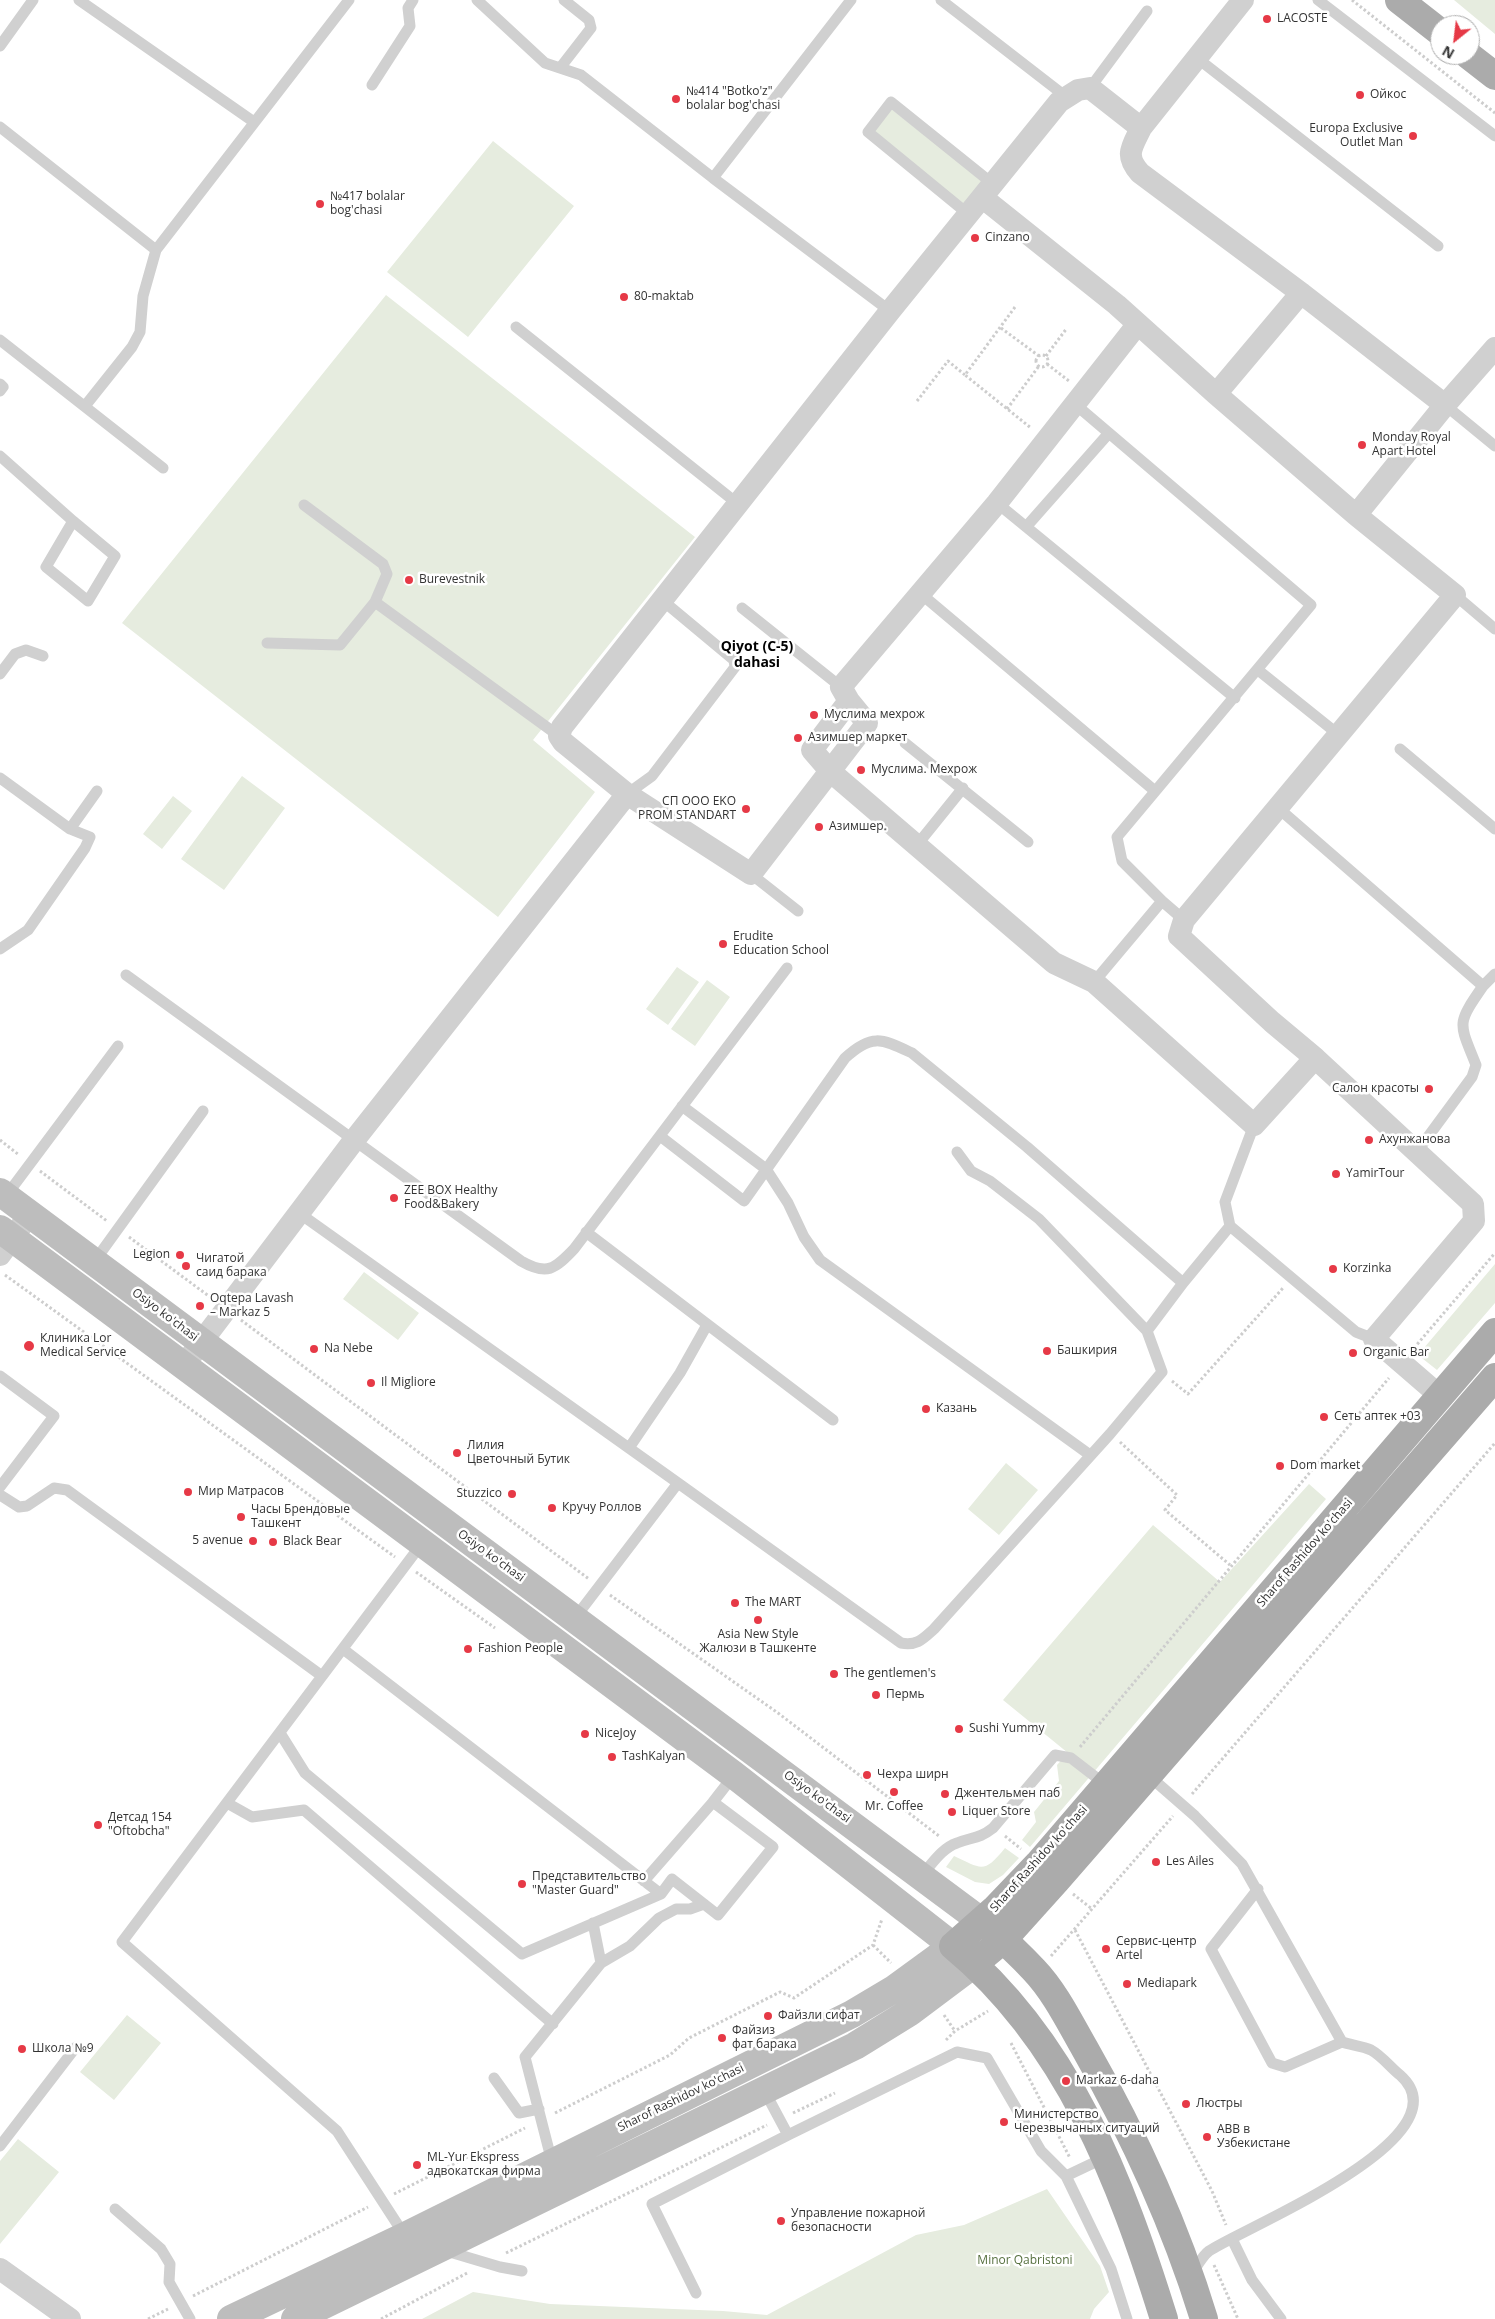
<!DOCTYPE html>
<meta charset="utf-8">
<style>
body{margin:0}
#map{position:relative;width:1495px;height:2319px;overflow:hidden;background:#fff;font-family:"Open Sans",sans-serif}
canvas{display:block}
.north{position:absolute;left:1430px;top:15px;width:50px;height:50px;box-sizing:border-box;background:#fff;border:1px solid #adadad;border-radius:50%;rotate:209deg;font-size:14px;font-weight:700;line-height:20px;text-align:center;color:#333}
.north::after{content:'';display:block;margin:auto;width:18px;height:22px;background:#e63946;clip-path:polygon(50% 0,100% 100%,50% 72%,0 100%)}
</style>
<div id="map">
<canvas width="1495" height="2319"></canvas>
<div class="north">N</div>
</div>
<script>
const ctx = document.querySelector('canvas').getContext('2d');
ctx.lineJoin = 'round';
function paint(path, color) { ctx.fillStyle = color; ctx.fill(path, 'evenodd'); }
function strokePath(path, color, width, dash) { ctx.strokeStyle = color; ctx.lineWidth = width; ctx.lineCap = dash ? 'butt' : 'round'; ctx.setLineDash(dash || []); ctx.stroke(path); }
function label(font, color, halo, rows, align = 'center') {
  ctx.font = font + ' "Open Sans",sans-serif'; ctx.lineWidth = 5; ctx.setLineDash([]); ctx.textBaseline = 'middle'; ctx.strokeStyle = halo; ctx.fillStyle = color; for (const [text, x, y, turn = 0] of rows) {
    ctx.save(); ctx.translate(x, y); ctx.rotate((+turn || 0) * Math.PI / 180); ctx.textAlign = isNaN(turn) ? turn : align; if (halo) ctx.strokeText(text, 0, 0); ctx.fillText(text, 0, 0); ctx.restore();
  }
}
paint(new Path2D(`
 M1454,0H1495V34Z
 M890,108L984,182L966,206L873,132Z
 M493,141L574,206L468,337L387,272Z
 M386,295L695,537L533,740L595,792L498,917L122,623Z
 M242,776L285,808L224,890L181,859Z
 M173,796L192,811L162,849L143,834Z
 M677,967L699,982L668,1025L646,1009Z
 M707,980L730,997L695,1046L671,1029Z
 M1495,1264V1303L1437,1370L1418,1355Z
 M364,1272L419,1313L398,1340L343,1299Z
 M1006,1463L1038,1490L999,1535L968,1509Z
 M1309,1484L1326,1499L1030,1847L1022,1840L1036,1822L1034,1812L1059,1781L1057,1765L1068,1753L1003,1700L1153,1525L1220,1582Z
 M1005,1848L1019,1858L1003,1875L989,1884L975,1882L946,1867L954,1856C982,1869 984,1874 1005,1848Z
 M127,2015L161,2043L114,2100L80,2072Z
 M18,2139L59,2172L0,2244V2161Z
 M1047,2189L1100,2266L1109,2292L1094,2309L1090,2319H422L473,2292L550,2304L723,2311L767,2315L916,2235L964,2225Z`), '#e6ecdf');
strokePath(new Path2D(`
 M1352,0L1495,113
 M1015,307L965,375L1031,428
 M1001,328L1039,356
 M1036 361a6 6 0 1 1 12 0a6 6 0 1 1-12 0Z
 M1046,356L1067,328
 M1047,364L1069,381
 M917,401L948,361L965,375
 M1007,409L1039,366
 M0,1140L19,1155
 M40,1171L107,1221
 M129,1237L210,1297
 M5,1275L395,1557
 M241,1320L589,1579
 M1414,1348L1495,1253
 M1172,1381L1188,1394L1283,1288
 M1120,1442L1177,1495L1165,1510L1230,1565
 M416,1572L495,1628
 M610,1595L778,1713L939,1836
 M1080,1747L1389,1378
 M1192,1794L1495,1443
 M1005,1836L1021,1849
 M1073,1894L1092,1909
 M1075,1930L1212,2191L1226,2225
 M873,1945L891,1963
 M1051,1956L1173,1816
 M944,2015L955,2031
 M946,2040L955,2031L988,2011
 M1011,2043L1070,2158
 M555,2113L670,2055L689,2038L780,1992L794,1998L873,1945L882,1919
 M793,2113L835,2093
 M394,2194L525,2128
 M506,2253L767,2125
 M1214,2265L1238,2319
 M193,2296L368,2207
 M148,2319L168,2309
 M381,2319L469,2272`), '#cdcdcd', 3, [2.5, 2.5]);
strokePath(new Path2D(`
 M79,0L254,122
 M477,0L545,63L581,75L713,178
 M851,0L713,178L890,311
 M941,0L1065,96
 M1318,0L1495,136
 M0,46L33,0
 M1197,58L1438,246
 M560,68L591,28L589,20L564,0
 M372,85L410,26L408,8L413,0
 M1090,88L1147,11
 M0,127L156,250
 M968,214L868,132L891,102L993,184
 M516,327L738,504
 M0,340L163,468
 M0,384L3,387L0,391
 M1076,405L1311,605L1117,837L1122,861L1162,901L1184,920
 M1445,405L1495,446
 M85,406L132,347L140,332L143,296L156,250L349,0
 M0,456L73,521L46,567L88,601L115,556L73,521
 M997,503L1235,698
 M304,505L383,564L387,574L375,602L559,736
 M1026,527L1109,433
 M920,593L1155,791
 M1455,595L1495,629
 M742,608L841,687
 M267,643L340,645L375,602
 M1258,670L1339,735
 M0,674L15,654L26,650L43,656
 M905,743L1028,842
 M1400,749L1495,829
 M0,778L70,829L97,791
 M627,794L652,776L735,667L734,660L662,600
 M1277,807L1483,986C1456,1025 1459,1022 1476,1065L1472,1077L1416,1153
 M917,845L963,788
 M751,874L798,911
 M0,949L28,930L85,848L90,837L70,829
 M126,975L521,1261C547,1276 555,1269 574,1249L787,968
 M1094,982L1162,901
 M1483,986L1495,974
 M682,1106L766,1169L788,1203L804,1237L820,1260L1090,1455
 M660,1136L744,1201L845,1058C872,1033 882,1039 912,1053L1027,1147L1183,1283L1147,1331L1162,1372L1110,1434L934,1629C923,1639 917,1646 901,1643L678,1483
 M957,1152L971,1171L990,1181L1039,1219L1147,1331
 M6,1196L118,1046
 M299,1213L678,1483L575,1618
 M1230,1226L1356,1332L1374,1339
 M586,1232L833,1420
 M94,1262L203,1111
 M1183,1283L1230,1226L1225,1202L1254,1125
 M0,1376L54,1416L0,1487
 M629,1448L680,1373L707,1325
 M0,1495L19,1507L27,1506L54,1488L67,1490L322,1676
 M343,1649L661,1894
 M280,1733L305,1773L522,1954L661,1894L672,1879L718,1915L773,1847L713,1802L734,1775
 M1148,1775L1195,1816L1242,1864L1342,2042C1351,2045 1363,2046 1371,2050C1382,2056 1391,2068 1400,2075C1470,2137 1243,2228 1209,2251C1202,2256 1196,2268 1191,2275
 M227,1803L252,1817L304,1810L553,2024
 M922,1875C932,1864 942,1848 957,1843C972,1837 979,1839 993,1828L1055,1755L1071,1758L1106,1785
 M644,1881L713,1802
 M1258,1889L1211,1949L1272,2063L1285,2067L1342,2042
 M601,1963L630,1946L659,1918L676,1909H690L704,1904
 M494,2078L519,2113L539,2109
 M788,2135L957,2052L987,2058L1041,2151L1066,2176
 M0,2146L76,2047
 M1106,2157L1066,2176L1111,2269L1127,2319
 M552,2162L525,2057L601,1963L593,1923
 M115,2209L161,2249L170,2264L169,2282L190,2319
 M405,2236L337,2131L122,1942L423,1542
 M1232,2239L1252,2280L1281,2319
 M443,2250L500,2267L522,2271
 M696,2293L652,2204L788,2135L764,2090`), '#d0d0d0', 11);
strokePath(new Path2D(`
 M1141,128C1132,147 1124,155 1140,173L1301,293L1445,405L1495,348
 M983,198L1117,305L1216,394L1356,515L1455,595L1184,920L1179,936L1272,1022L1315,1058
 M1137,325L997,503L841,687L849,701L867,723L751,874L627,794L563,742L559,736L562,727L890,311L1059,102L1078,90L1090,88L1141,128L1243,0
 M1216,394L1301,293
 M1356,515L1445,405
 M849,701L812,750L831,772L1054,963L1094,982L1254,1125L1315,1058L1473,1204L1474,1221L1374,1339L1440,1396
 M0,1255L30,1214
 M184,1365L355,1139L627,794
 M0,2269L70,2319`), '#d0d0d0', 22);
strokePath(new Path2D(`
 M0,1192L981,1921
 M0,1229L734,1775L953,1946L894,1989L852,2014L405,2236L231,2319
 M295,2319L855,2046L910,2012L974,1964`), '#bdbdbd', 28);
strokePath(new Path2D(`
 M1399,0L1440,32
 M1468,55L1495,76
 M990,1928C1005,1941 1020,1955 1034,1970C1055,1992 1070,2023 1085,2049C1134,2135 1175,2224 1204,2319
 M974,1964L1003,1940L1057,1880L1495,1377
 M1164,2319C1121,2181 1068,2041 953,1946L996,1908L1038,1864L1495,1332`), '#ababab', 28);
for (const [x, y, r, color] of [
 [1267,19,5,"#e63946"],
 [1360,95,5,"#e63946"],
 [676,99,5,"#e63946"],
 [1413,136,5,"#e63946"],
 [320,204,5,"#e63946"],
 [975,238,5,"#e63946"],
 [624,297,5,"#e63946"],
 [1362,445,5,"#e63946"],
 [409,580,5,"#e63946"],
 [814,715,5,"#e63946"],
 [798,738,5,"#e63946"],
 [861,770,5,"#e63946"],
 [746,809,5,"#e63946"],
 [819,827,5,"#e63946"],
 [723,944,5,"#e63946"],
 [1429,1089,5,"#e63946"],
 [1369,1140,5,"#e63946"],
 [1336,1174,5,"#e63946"],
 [394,1198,5,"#e63946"],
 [180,1255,5,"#e63946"],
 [186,1266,5,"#e63946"],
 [1333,1269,5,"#e63946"],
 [200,1306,5,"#e63946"],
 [29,1346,6,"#e63946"],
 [314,1349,5,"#e63946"],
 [1047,1351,5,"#e63946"],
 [1353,1353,5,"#e63946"],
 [371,1383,5,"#e63946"],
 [926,1409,5,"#e63946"],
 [1324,1417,5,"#e63946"],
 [457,1453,5,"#e63946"],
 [1280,1466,5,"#e63946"],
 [188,1492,5,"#e63946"],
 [512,1494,5,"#e63946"],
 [552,1508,5,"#e63946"],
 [241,1517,5,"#e63946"],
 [253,1541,5,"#e63946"],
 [273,1542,5,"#e63946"],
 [735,1603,5,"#e63946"],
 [758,1620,5,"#e63946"],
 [468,1649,5,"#e63946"],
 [834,1674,5,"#e63946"],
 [876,1695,5,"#e63946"],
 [959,1729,5,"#e63946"],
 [585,1734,5,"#e63946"],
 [612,1757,5,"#e63946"],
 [867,1775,5,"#e63946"],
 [894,1792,5,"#e63946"],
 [945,1794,5,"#e63946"],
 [952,1812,5,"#e63946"],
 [98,1825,5,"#e63946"],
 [1156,1862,5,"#e63946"],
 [522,1884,5,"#e63946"],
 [1106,1949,5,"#e63946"],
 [1127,1984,5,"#e63946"],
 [768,2016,5,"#e63946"],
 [722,2038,5,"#e63946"],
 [22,2049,5,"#e63946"],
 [1066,2081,5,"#e63946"],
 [1186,2104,5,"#e63946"],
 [1004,2122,5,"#e63946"],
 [1207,2137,5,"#e63946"],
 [417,2165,5,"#e63946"],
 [781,2221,5,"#e63946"]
]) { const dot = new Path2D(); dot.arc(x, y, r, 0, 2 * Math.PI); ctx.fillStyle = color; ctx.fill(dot); strokePath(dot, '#fff', 2); }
label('12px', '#333', '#fff', [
 ["LACOSTE",1277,19],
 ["№414 \"Botko'z\"",686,92],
 ["bolalar bog'chasi",686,106],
 ["Ойкос",1370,95],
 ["Europa Exclusive",1403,129,"right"],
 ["Outlet Man",1403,143,"right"],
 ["№417 bolalar",330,197],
 ["bog'chasi",330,211],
 ["Cinzano",985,238],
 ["80-maktab",634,297],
 ["Monday Royal",1372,438],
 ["Apart Hotel",1372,452],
 ["Burevestnik",419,580],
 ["Муслима мехрож",824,715],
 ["Азимшер маркет",808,738],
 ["Муслима. Мехрож",871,770],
 ["СП ООО EKO",736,802,"right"],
 ["PROM STANDART",736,816,"right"],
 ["Азимшер.",829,827],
 ["Erudite",733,937],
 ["Education School",733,951],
 ["Салон красоты",1419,1089,"right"],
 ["Ахунжанова",1379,1140],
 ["YamirTour",1346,1174],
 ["ZEE BOX Healthy",404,1191],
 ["Food&Bakery",404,1205],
 ["Legion",170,1255,"right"],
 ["Чигатой",196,1259],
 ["саид барака",196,1273],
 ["Korzinka",1343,1269],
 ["Oqtepa Lavash",210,1299],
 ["– Markaz 5",210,1313],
 ["Клиника Lor",40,1339],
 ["Medical Service",40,1353],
 ["Na Nebe",324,1349],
 ["Башкирия",1057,1351],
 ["Organic Bar",1363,1353],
 ["Il Migliore",381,1383],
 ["Казань",936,1409],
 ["Сеть аптек +03",1334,1417],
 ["Лилия",467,1446],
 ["Цветочный Бутик",467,1460],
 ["Dom market",1290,1466],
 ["Мир Матрасов",198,1492],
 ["Stuzzico",502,1494,"right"],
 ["Кручу Роллов",562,1508],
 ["Часы Брендовые",251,1510],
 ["Ташкент",251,1524],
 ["5 avenue",243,1541,"right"],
 ["Black Bear",283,1542],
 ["The MART",745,1603],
 ["Asia New Style",758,1635,"center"],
 ["Жалюзи в Ташкенте",758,1649,"center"],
 ["Fashion People",478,1649],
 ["The gentlemen's",844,1674],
 ["Пермь",886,1695],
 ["Sushi Yummy",969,1729],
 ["NiceJoy",595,1734],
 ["TashKalyan",622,1757],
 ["Чехра ширн",877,1775],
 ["Джентельмен паб",955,1794],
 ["Mr. Coffee",894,1807,"center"],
 ["Liquer Store",962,1812],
 ["Детсад 154",108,1818],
 ["\"Oftobcha\"",108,1832],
 ["Les Ailes",1166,1862],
 ["Представительство",532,1877],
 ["\"Master Guard\"",532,1891],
 ["Сервис-центр",1116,1942],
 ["Artel",1116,1956],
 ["Mediapark",1137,1984],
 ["Файзли сифат",778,2016],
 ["Файзиз",732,2031],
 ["фат барака",732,2045],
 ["Школа №9",32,2049],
 ["Markaz 6-daha",1076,2081],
 ["Люстры",1196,2104],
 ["Министерство",1014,2115],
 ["Черезвычаных ситуаций",1014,2129],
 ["ABB в",1217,2130],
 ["Узбекистане",1217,2144],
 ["ML-Yur Ekspress",427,2158],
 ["адвокатская фирма",427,2172],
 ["Управление пожарной",791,2214],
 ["безопасности",791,2228]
], 'left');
label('12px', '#333', '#fff', [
 ["Osiyo ko'chasi",165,1315,37],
 ["Sharof Rashidov ko'chasi",1305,1553,-49],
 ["Osiyo ko'chasi",491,1556,36],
 ["Osiyo ko'chasi",817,1797,36],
 ["Sharof Rashidov ko'chasi",1039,1859,-48],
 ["Sharof Rashidov ko'chasi",681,2098,-26]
]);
label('12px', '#56703f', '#fff', [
 ["Minor Qabristoni",1025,2261]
]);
label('bold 14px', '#000', '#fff', [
 ["Qiyot (C-5)",757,647],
 ["dahasi",757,663]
]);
</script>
